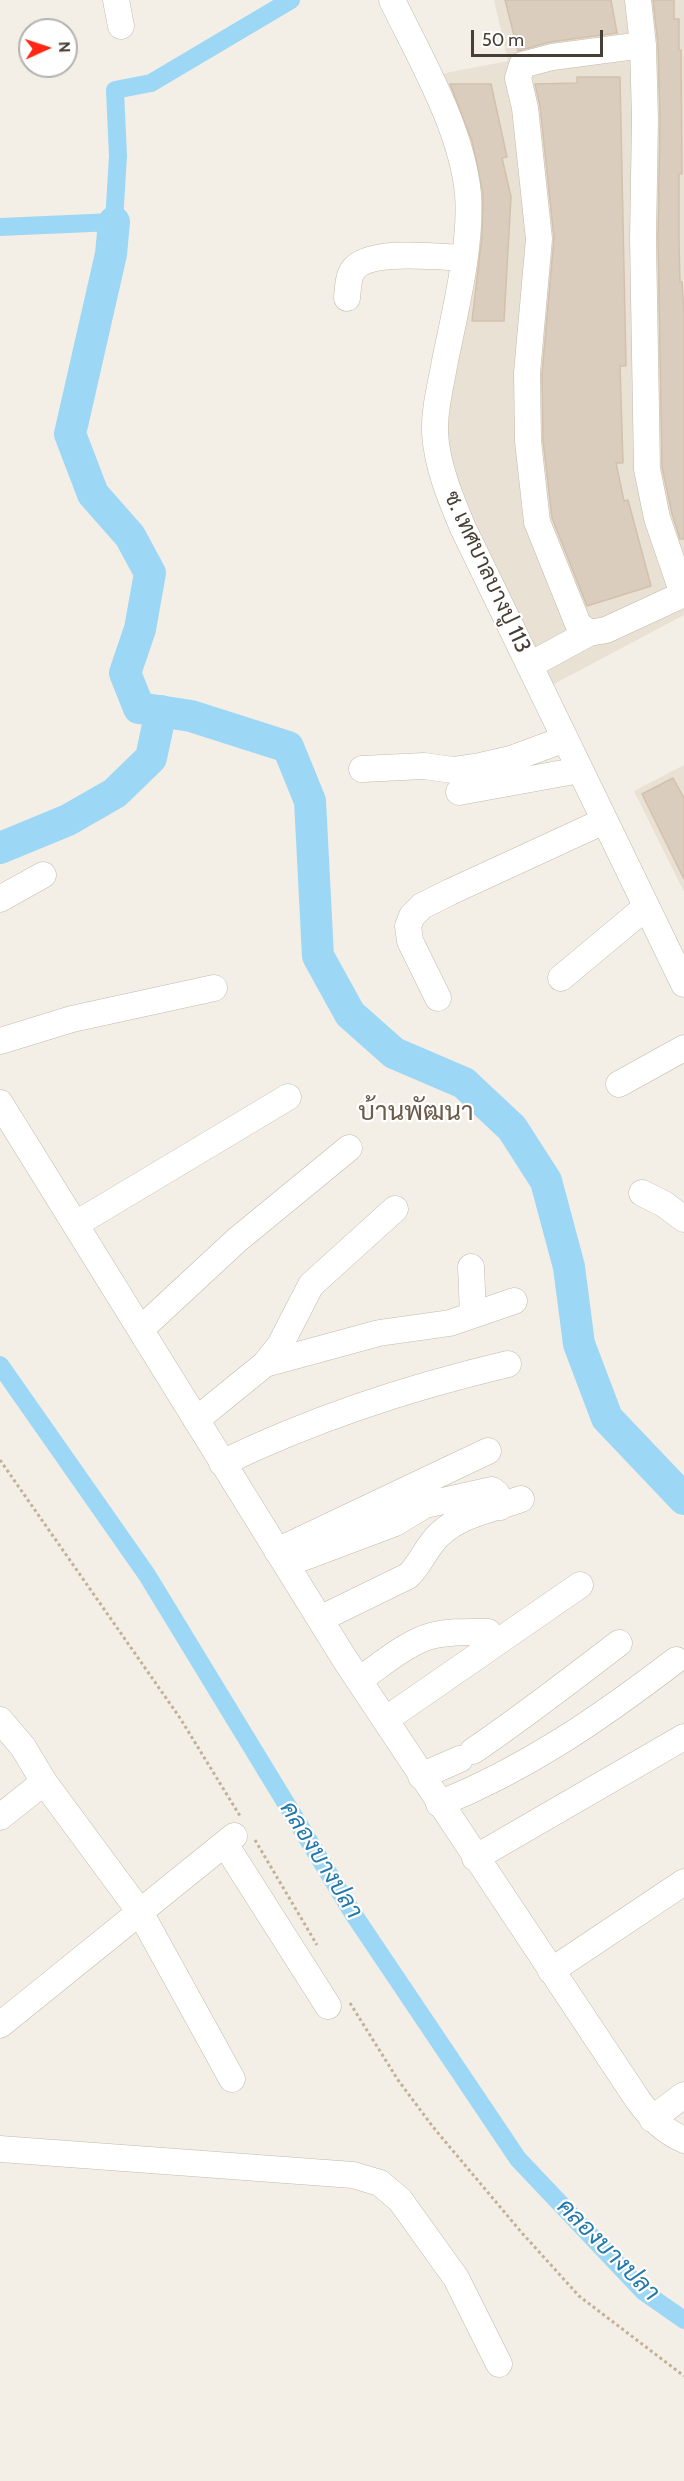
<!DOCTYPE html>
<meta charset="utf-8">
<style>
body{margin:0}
#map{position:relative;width:684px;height:2481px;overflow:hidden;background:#f4efe6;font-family:Cabin,sans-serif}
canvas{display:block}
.north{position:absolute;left:18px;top:18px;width:60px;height:60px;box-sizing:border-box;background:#fff;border:2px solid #b5b2ae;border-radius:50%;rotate:87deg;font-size:16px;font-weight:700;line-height:24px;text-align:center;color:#473f34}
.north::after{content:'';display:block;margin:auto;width:21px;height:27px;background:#ff2712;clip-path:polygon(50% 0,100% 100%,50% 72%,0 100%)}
.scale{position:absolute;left:471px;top:30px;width:132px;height:27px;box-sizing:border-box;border:3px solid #473f34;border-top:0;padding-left:8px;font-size:18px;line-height:21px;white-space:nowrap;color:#473f34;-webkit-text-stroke:4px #fff;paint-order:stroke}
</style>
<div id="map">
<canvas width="684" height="2481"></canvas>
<div class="north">N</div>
<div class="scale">50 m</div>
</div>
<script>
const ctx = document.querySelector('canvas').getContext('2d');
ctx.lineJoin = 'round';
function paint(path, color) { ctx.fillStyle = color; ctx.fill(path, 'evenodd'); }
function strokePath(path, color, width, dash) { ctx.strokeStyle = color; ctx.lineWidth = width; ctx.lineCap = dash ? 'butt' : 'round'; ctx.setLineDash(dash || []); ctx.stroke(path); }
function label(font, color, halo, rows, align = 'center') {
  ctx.font = font + ' Cabin,Sarabun,sans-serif'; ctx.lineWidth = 4.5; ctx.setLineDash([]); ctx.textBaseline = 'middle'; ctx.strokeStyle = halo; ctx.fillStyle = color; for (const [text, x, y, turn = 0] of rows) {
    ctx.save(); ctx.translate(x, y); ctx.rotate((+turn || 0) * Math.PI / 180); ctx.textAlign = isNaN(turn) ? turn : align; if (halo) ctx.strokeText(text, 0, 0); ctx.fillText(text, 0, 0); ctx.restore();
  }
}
paint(new Path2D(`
 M494,0H684V615L539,692L438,488L468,231L430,76L508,61Z
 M684,765V892L634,791Z`), '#e9e1d3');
strokePath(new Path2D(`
 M0,227L114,222L118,156L115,90L151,83L291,0
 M0,1365L147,1575L354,1915L518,2159L644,2292L684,2320`), '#9dd7f6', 18);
strokePath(new Path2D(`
 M114,222L111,254L70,434L93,494L130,536L150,573L140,629L125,673L139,708L191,716L288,747L310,801L318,956L350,1014L394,1053L464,1083L512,1128L546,1181L569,1267L579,1344L607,1418L684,1499
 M0,848L68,820L115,793L151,758L161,711`), '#9dd7f6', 32);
const building = new Path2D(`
 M505,0H611L617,33L550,42L518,51Z
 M653,0H674V19H679V50H681L682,174H679V243L680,282H682L684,314V539H680L672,514L662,467L658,239L660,119L658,45Z
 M577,77H620L626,366H620L623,463H616L624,501L628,500L651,586L587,606L552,518L543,440L542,374L554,238L540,106L535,84L577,83Z
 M450,84H491L493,93L507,157L502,158L511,197L504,321H472L482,236L483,194L472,141Z
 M673,778L684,798V879L642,794Z`);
paint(building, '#dacdbd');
strokePath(building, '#d2c1ad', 1.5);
const minor = new Path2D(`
 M116,0L121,26
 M392,0C420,58 462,129 468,194C472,243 455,312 445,361C441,384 434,409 435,433C437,466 450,497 463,528L684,984
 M638,0L643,45L645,119L643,239L647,469L657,518L683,594
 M643,45L552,57L522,65L518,78L525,108L539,239L527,373L528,441L537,522L578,624L589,633L606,630L684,594
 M347,298C348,289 348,277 353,270C369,248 438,257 463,258
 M530,665L589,633
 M362,769L424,766L453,770L480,766L511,759L565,739
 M459,792L580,770
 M0,899L43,875
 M561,978L646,907
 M438,998L410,941L408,926L412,916L422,906L450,892L604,821
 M0,1041L72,1019L214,988
 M619,1084L684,1048
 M0,1103L344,1658L638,2100C651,2118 664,2131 684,2140
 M642,1193L664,1204L684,1219
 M76,1224L288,1097
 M471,1267L473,1315
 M141,1329L237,1240L349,1148
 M265,1364L379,1333L450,1323L514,1301
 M196,1420L265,1364L280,1345L311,1285L395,1209
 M222,1463C313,1419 410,1387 508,1364
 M277,1551L488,1451
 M286,1564L395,1523L425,1505L492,1490L497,1494L500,1507
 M320,1619L408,1576C421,1564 426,1547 439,1535C460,1514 494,1509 521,1499
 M359,1680C381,1665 406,1643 431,1636C449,1631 470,1632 488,1632
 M0,1720L23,1747L44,1782L140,1912L232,2079
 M385,1720L580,1585
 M473,1751C523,1717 571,1680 619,1643
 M421,1776L460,1759
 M439,1804C528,1768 600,1718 676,1660
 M0,1817L44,1782
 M225,1844L328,2006
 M475,1858L684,1737
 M551,1971L684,1882
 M0,2025L234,1836
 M652,2119L684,2095
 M0,2149L353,2175L380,2183L400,2200L456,2278L499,2364`);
strokePath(minor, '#c3b9aa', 27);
strokePath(new Path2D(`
 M0,1460L180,1718L240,1816
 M255,1840L317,1945
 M350,2003L398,2080L433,2127L522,2233L579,2296L684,2376`), '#c3b197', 3, [3, 3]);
strokePath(minor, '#fff', 26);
label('22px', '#473f34', '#fff', [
 ["ซ. เทศบาลบางปู 113",487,572,65]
]);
label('italic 24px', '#2379ab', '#fff', [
 ["คลองบางปลา",321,1860,58],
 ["คลองบางปลา",608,2250,45]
]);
label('26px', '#6b5c4b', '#fff', [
 ["บ้านพัฒนา",416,1112]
]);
</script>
